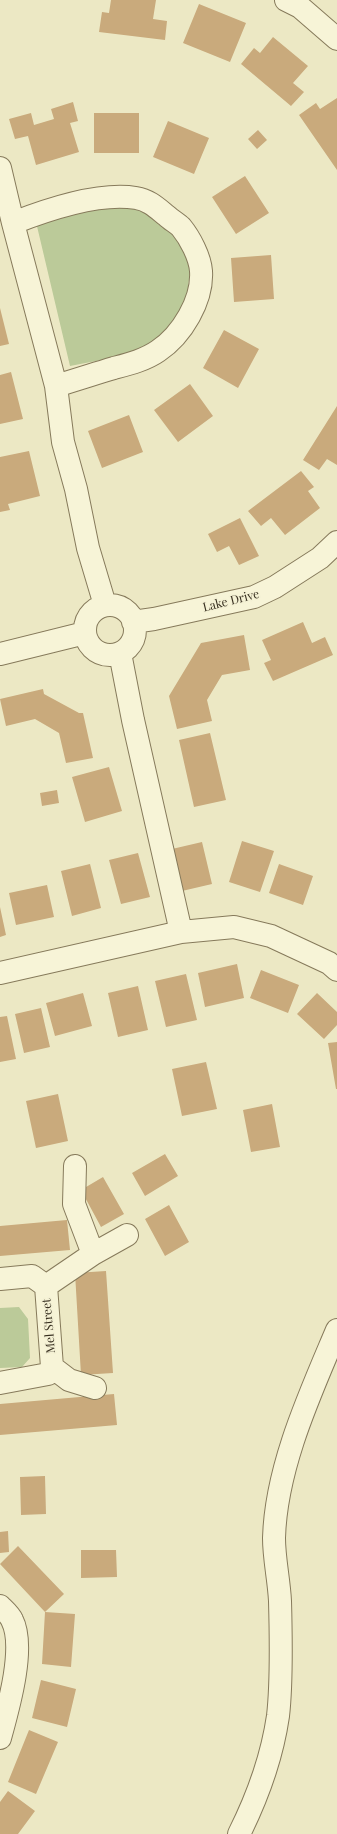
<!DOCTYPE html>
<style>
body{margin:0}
canvas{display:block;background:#ece8c4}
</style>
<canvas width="337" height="1834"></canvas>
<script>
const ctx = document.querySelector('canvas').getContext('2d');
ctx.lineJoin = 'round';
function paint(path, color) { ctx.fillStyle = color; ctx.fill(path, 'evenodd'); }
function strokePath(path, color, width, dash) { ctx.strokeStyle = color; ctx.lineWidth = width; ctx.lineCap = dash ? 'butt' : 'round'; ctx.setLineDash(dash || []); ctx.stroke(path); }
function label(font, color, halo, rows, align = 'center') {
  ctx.font = font + ' "Playfair Display",serif'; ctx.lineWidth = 3; ctx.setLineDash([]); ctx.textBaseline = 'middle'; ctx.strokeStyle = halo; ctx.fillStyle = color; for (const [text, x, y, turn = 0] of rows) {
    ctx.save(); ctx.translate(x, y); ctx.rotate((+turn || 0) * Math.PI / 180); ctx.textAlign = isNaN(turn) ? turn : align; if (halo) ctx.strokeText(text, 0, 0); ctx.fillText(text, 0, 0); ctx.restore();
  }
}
paint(new Path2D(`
 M87,206L140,208L172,229L187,255L190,272L187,295L179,316L167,334L132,354L70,366L36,222Z
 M19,1307L28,1319L30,1358L22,1367L0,1368V1308Z`), '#bbca99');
paint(new Path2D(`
 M111,0H156L153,19L167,21L165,40L99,32L102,12L109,13Z
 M199,4L246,23L230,62L183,43Z
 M273,37L308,66L293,83L304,92L291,106L241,64L254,48L260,53Z
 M337,98V170L299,115L316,103L320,109Z
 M73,102L78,121L70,123L79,152L36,165L28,136L15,139L9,119L31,113L34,125L54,119L51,109Z
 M94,113H139V153H94Z
 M168,121L209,138L194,174L153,157Z
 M258,130L267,140L257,149L248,139Z
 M245,176L269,213L236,234L212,197Z
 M271,255L274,299L234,302L231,258Z
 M0,308L9,344L0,346Z
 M224,330L259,349L238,388L203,368Z
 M11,372L23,419L0,424V375Z
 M190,384L213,416L178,442L154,410Z
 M337,406V465L327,459L319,470L303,460Z
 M129,415L143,452L102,468L88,431Z
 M29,451L40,496L8,504L10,510L0,512V457Z
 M301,471L314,487L308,491L320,508L285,535L271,518L261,526L248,511Z
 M240,518L259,556L239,565L229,546L217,552L208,534Z
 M303,622L312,643L325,637L333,655L273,681L264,663L271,660L262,640Z
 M244,635L250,670L222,675L207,700L212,721L177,729L169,696L201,643Z
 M43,689L44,694L79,713H83L93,758L66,763L59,733L35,719L6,726L0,699Z
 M210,733L226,800L194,807L179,740Z
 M109,767L122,811L85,822L72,777Z
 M57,790L59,803L42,806L40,793Z
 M242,841L274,851L260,892L229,882Z
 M202,842L212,884L182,891L172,849Z
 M138,853L150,897L121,904L109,860Z
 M90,864L101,908L72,916L61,871Z
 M279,864L313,876L303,905L269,893Z
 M47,885L54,917L16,925L9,893Z
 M0,907L6,935L0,937Z
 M237,964L244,998L205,1007L198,973Z
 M261,970L299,985L288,1013L250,998Z
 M186,974L197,1020L166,1027L155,981Z
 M138,986L148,1030L118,1037L108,993Z
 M83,993L92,1026L55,1036L46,1003Z
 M317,993L337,1012V1025L324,1039L297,1014Z
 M41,1008L50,1047L24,1053L15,1014Z
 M7,1016L16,1059L0,1062V1017Z
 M337,1042V1089H336L328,1043Z
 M206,1062L217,1109L182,1116L172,1069Z
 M58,1094L68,1141L36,1148L26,1101Z
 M272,1104L280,1147L251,1152L243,1110Z
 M165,1154L178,1176L145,1196L132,1173Z
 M103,1177L124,1214L101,1227L81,1190Z
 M169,1205L189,1242L165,1256L145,1219Z
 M67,1220L70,1250L0,1256V1226Z
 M106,1271L113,1373L81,1375L75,1273Z
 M114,1394L117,1425L0,1435V1404Z
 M45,1476L46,1514L21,1515L20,1477Z
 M8,1531L9,1552L0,1553V1532Z
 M18,1546L64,1594L45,1612L75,1614L71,1667L42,1664L45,1612L0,1564Z
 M81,1550H116L117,1577L81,1578Z
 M41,1680L76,1689L67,1727L32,1718Z
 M29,1730L58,1742L36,1794L8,1782Z
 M8,1791L35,1811L18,1834H0V1802Z`), '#c9aa7c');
const street = new Path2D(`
 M286,0L300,7L337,39
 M0,168L13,223L56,386L63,442L76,489L88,548L105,605
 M13,223C46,210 100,192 136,198C149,200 157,208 167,216C171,220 177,223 181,227C190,238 200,257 201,271C203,300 182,335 158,351C145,360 129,364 114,368C94,374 75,380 56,386
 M85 630a25 25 0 1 1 50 0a25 25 0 1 1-50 0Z
 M133,622L154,619L254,597L275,587L320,558L337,542
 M120,653L133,720L181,932
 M0,654L85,633
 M0,973L181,932L234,927L271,936L329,963L337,970
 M75,1166L74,1204L93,1254
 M0,1279L32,1276L46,1286L52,1367L48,1374L0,1383
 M46,1286L93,1254L127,1235
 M52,1367L69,1380L95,1388
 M0,1606C4,1610 10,1615 12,1620C26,1647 8,1709 0,1738
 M239,1834C257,1798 272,1757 278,1716C282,1681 281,1637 280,1601C279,1580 274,1559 274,1538C276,1467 310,1394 337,1330`);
strokePath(street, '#867a5b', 24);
strokePath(street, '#f7f4d7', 22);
label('12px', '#372f1f', '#f4f1d4', [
 ["Lake Drive",231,601,-14],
 ["Mel Street",49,1326,-95]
]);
</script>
